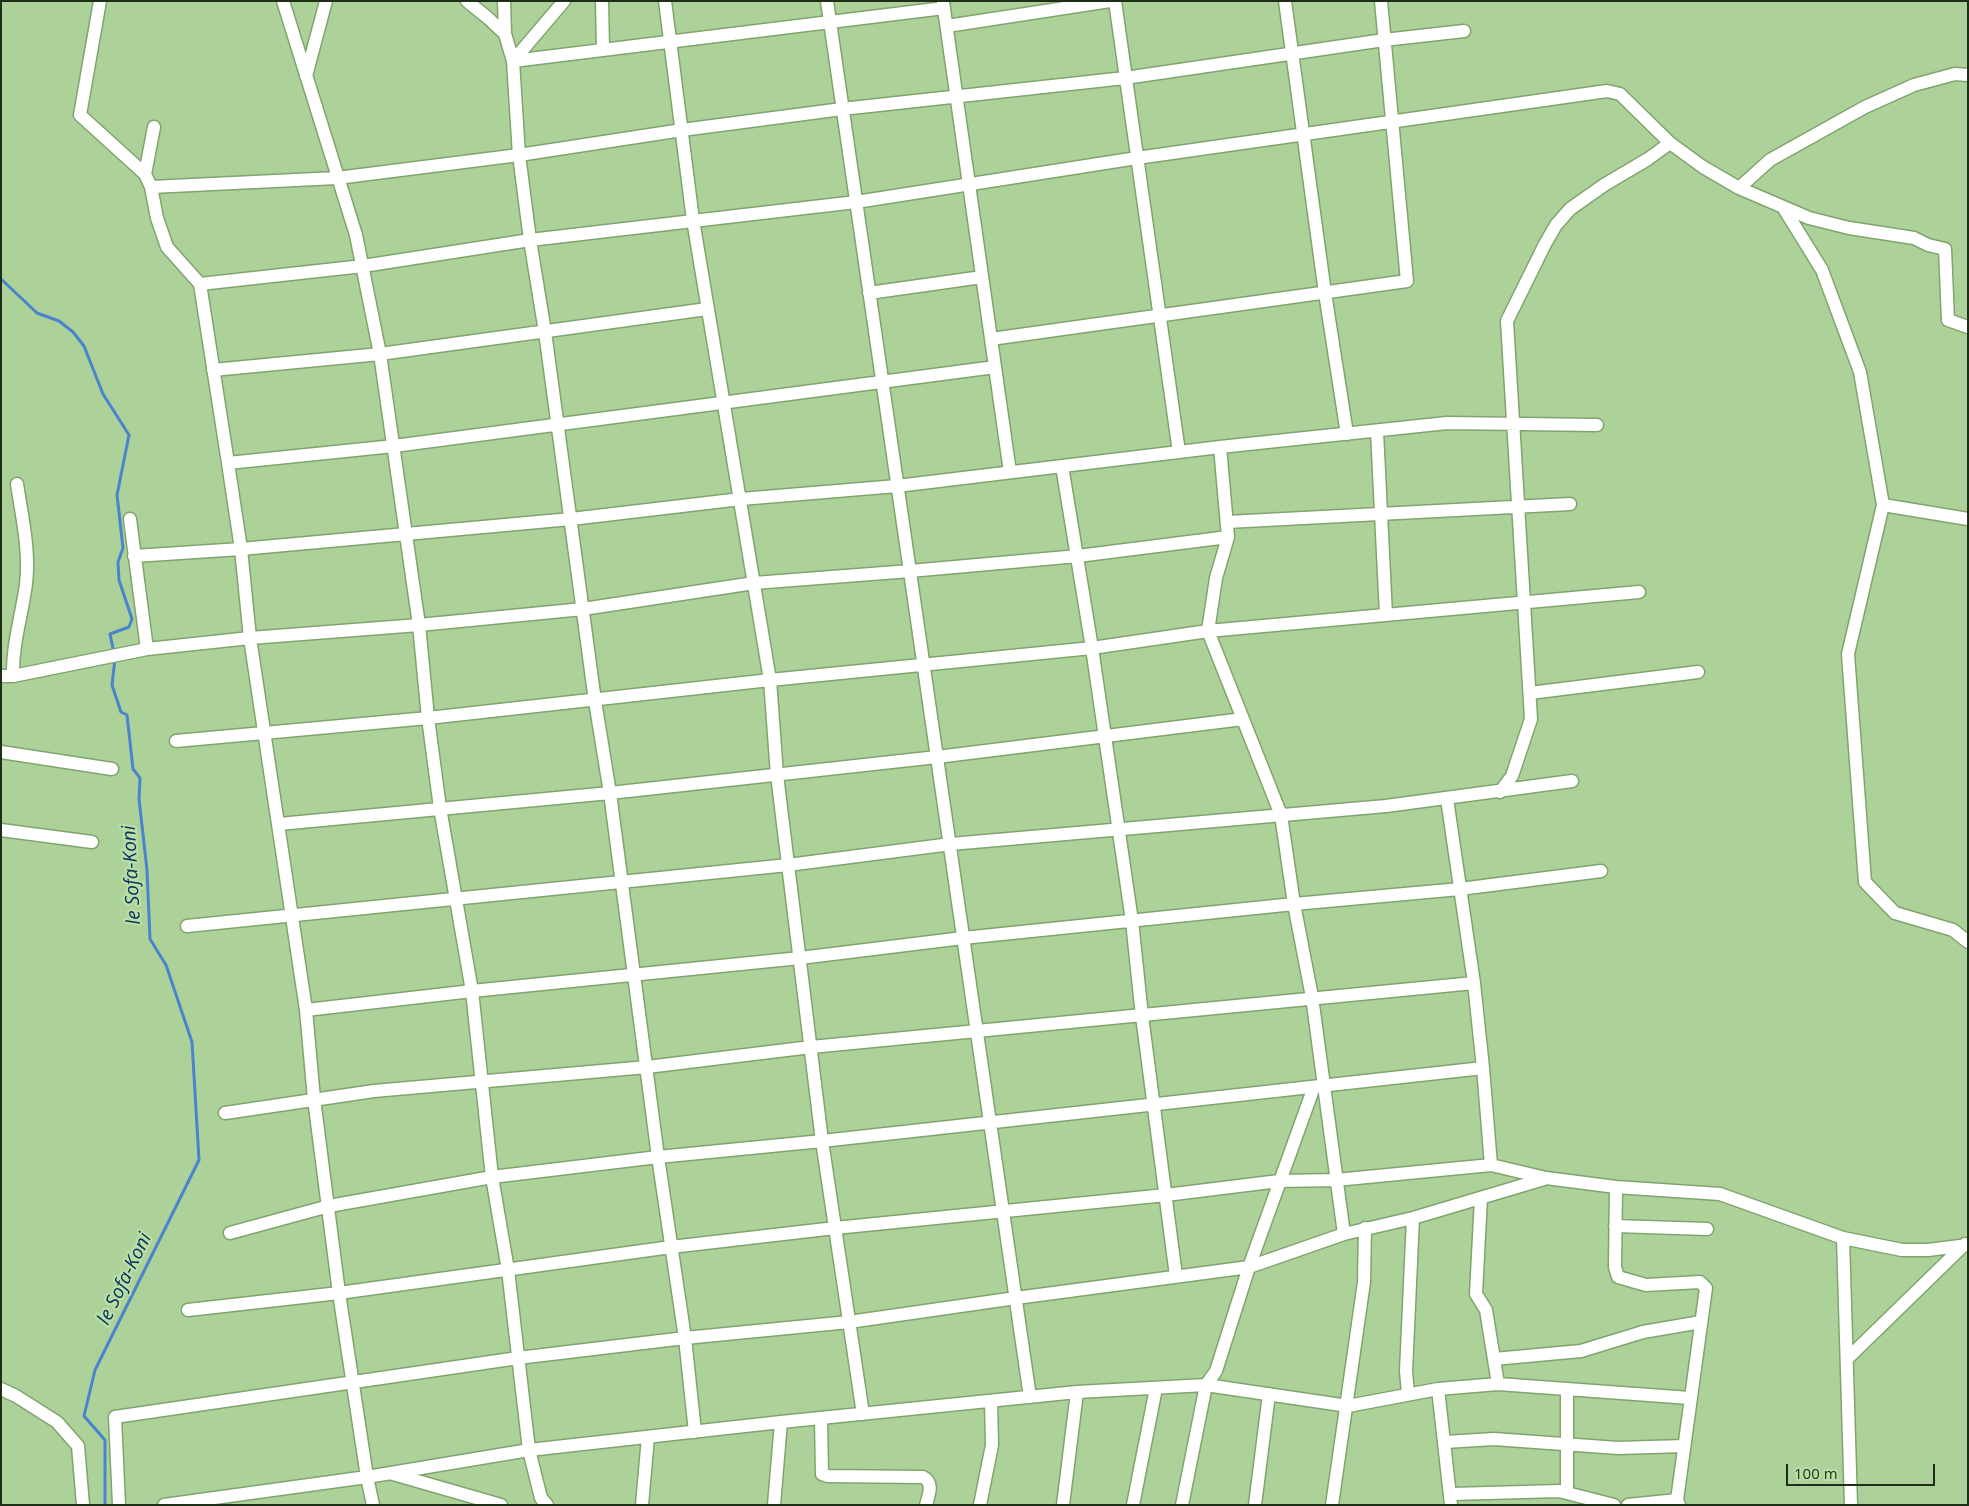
<!DOCTYPE html>
<style>
body{margin:0}
#map{position:relative;width:1969px;height:1506px;overflow:hidden;background:#add299;font-family:"Open Sans",sans-serif}
canvas{display:block}
.frame{position:absolute;inset:0;border:2px solid #1f2e17;pointer-events:none}
.scale{position:absolute;left:1786px;top:1464px;width:149px;height:22px;box-sizing:border-box;border:2px solid #1f2e17;border-top:0;padding-left:6px;font-size:15px;line-height:18px;white-space:nowrap;color:#1f2e17;-webkit-text-stroke:4px #b9dfa6;paint-order:stroke}
</style>
<div id="map">
<canvas width="1969" height="1506"></canvas>
<div class="frame"></div>
<div class="scale">100 m</div>
</div>
<script>
const ctx = document.querySelector('canvas').getContext('2d');
ctx.lineJoin = 'round';
function strokePath(path, color, width, dash) { ctx.strokeStyle = color; ctx.lineWidth = width; ctx.lineCap = dash ? 'butt' : 'round'; ctx.setLineDash(dash || []); ctx.stroke(path); }
function label(font, color, halo, rows, align = 'center') {
  ctx.font = font + ' "Open Sans",sans-serif'; ctx.lineWidth = 4.5; ctx.setLineDash([]); ctx.textBaseline = 'middle'; ctx.strokeStyle = halo; ctx.fillStyle = color; for (const [text, x, y, turn = 0] of rows) {
    ctx.save(); ctx.translate(x, y); ctx.rotate((+turn || 0) * Math.PI / 180); ctx.textAlign = isNaN(turn) ? turn : align; if (halo) ctx.strokeText(text, 0, 0); ctx.fillText(text, 0, 0); ctx.restore();
  }
}
strokePath(new Path2D(`
 M1,279L37,313L59,321L73,332L84,346L103,394L129,435L117,495L123,548L118,562L119,580L132,619L129,627L110,634L114,653
 M105,1505V1440L84,1416L95,1370L199,1160L192,1042L166,965L150,939L147,870L139,799L140,778L133,769L127,715L121,712L112,685L115,659`), '#4a84cc', 3);
const minor = new Path2D(`
 M100,1L80,115L145,174L151,187L157,218L167,247L200,284L228,463L241,549L250,638L306,1010L314,1099L339,1293L367,1477L373,1505
 M283,1L356,235L380,354L419,625L428,718L440,808L472,991L492,1177L508,1270L529,1450L541,1498L547,1505
 M467,1L488,18L505,34L513,61L944,8
 M504,1L505,34
 M564,1L513,61L519,155L530,240L545,332L595,701L610,793L658,1157L685,1338L695,1432
 M602,1L603,49
 M665,1L693,220L770,680L777,775L822,1141L863,1414
 M827,1L1030,1397
 M1115,1L1179,452
 M1285,1L1325,293L1347,434
 M943,2L1010,472
 M947,26L1110,1
 M306,76L326,1
 M145,174L154,127
 M151,187L337,178L519,155L682,130L842,109L1125,78L1384,40L1464,31
 M1739,188L1770,160L1865,107L1914,85L1955,74L1968,75
 M1783,207L1822,270L1860,372L1883,505L1848,654L1865,882L1895,913L1953,930L1968,942
 M200,284L363,266L530,240L856,202L1137,158L1607,91L1620,94L1670,143L1703,167L1739,188L1809,218L1849,228L1914,238L1928,245L1945,249L1948,320L1968,327
 M869,293L982,277
 M991,339L1407,281L1381,1
 M213,370L380,354L707,309
 M1377,431L1386,615
 M1220,447L1228,537L1216,578L1208,631L1281,815L1294,904L1312,997L1344,1234
 M228,463L394,446L995,367
 M1062,466L1092,648L1132,921L1142,1016L1176,1276
 M1883,505L1968,519
 M130,519L147,649
 M1227,522L1570,504
 M134,556L241,549L571,519L741,499L897,486L1220,447L1447,423L1597,425
 M1,676H13L147,649L250,638L419,625L583,609L754,583L910,571L1078,556L1228,537
 M13,676C12,645 22,615 26,584C30,551 22,517 17,484
 M1530,693L1698,672
 M176,741L428,718L770,680L1092,648L1208,631L1639,592
 M1,752L112,769
 M1500,792L1512,776L1531,719L1507,321L1545,244L1556,225L1570,209L1604,185L1648,159L1670,143
 M1447,799L1474,983L1483,1068L1491,1165
 M279,824L610,793L937,757L1243,719
 M1,830L92,842
 M187,926L788,865L951,844L1386,806L1572,781
 M306,1010L472,991L800,958L963,938L1294,904L1460,889L1601,871
 M225,1113L374,1091L647,1067L811,1047L1474,983
 M1616,1187L1615,1267L1618,1277L1646,1285L1700,1282L1706,1288L1677,1500L1679,1505
 M1481,1198L1476,1294L1486,1310L1498,1384
 M1615,1226L1707,1229
 M230,1233L329,1206L492,1177L658,1157L822,1141L1483,1068
 M1843,1238L1851,1505
 M188,1310L339,1293L671,1247L835,1228L1166,1195L1279,1181L1336,1180L1491,1165L1546,1178L1616,1187L1720,1194L1843,1238L1902,1250H1928L1968,1245
 M1494,1359L1581,1351L1643,1332L1701,1322
 M1847,1359L1965,1244
 M1,1389L16,1396L57,1422L78,1446L83,1505
 M1438,1389L1451,1505
 M1408,1394L1406,1371L1413,1218
 M821,1418L822,1474L828,1476L923,1477C934,1483 929,1494 926,1505
 M1445,1442L1494,1439L1618,1448L1684,1446
 M393,1474L501,1505
 M1567,1493V1389
 M1452,1494L1559,1491L1614,1505
 M119,1505L115,1417L518,1358L685,1338L849,1322L1016,1298L1249,1267L1344,1234L1413,1218L1544,1179
 M164,1505L367,1477L529,1450L781,1422L1077,1392L1206,1385L1348,1406L1438,1389L1498,1384L1690,1398
 M642,1505L648,1437
 M774,1505L781,1422
 M980,1505L992,1445L991,1402
 M1063,1505L1077,1392
 M1133,1505L1156,1388
 M1182,1505L1206,1385L1216,1371L1249,1267L1314,1087
 M1255,1505L1269,1394
 M1332,1505L1364,1282L1365,1228
 M1628,1505L1677,1500`);
strokePath(minor, '#81a46e', 15);
strokePath(minor, '#fff', 12);
label('italic 19px', '#083160', '#b9dfa6', [
 ["le Sofa-Koni",132,875,-93],
 ["le Sofa-Koni",125,1279,-64]
]);
</script>
